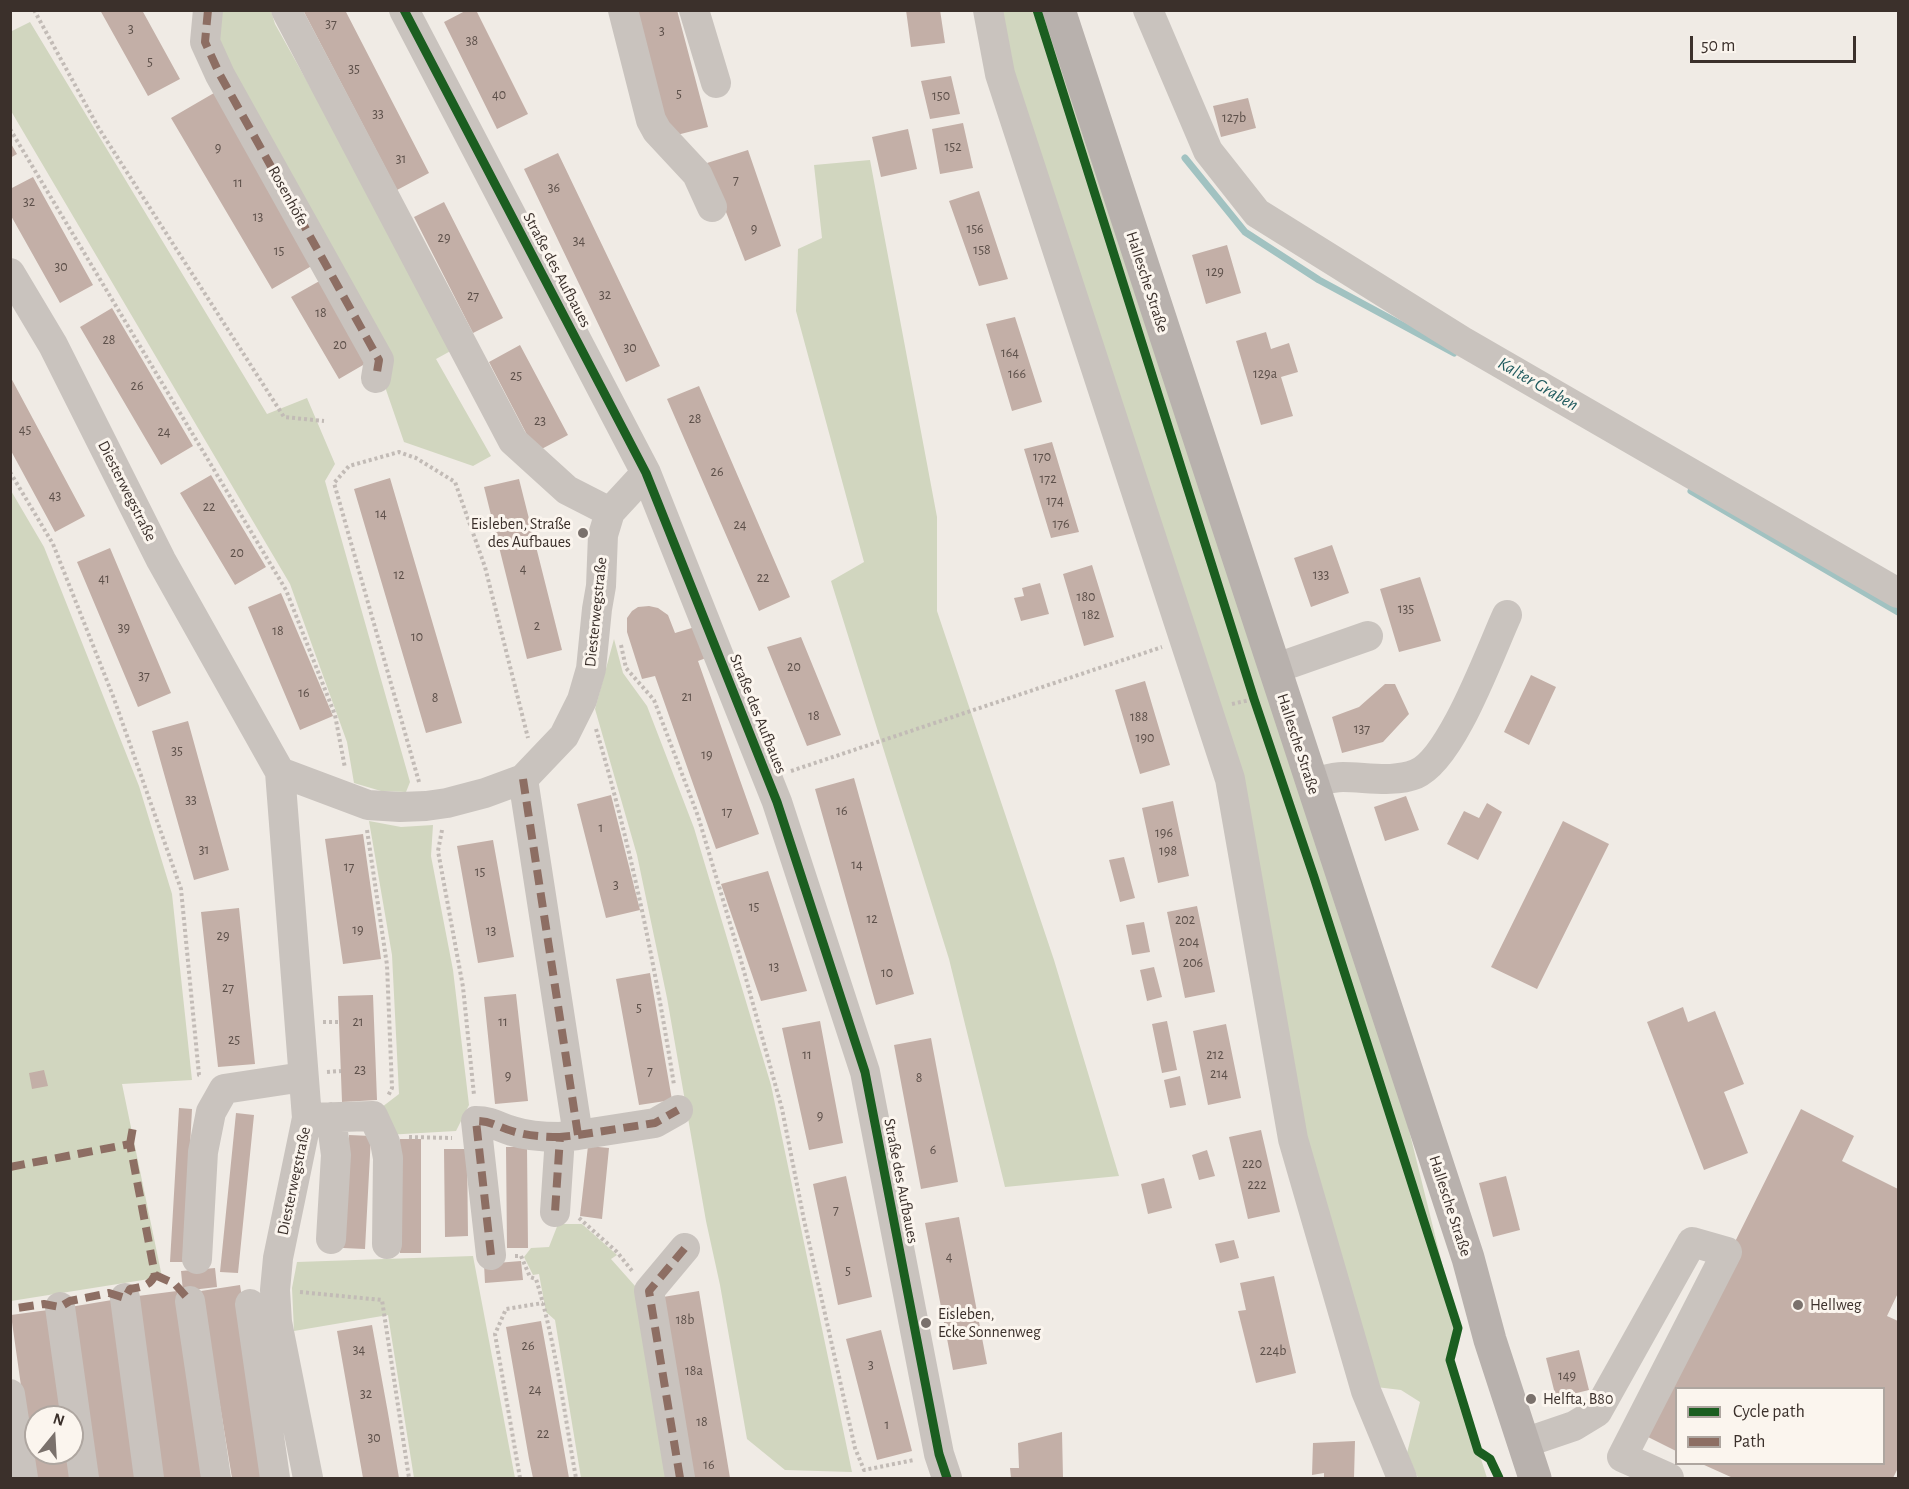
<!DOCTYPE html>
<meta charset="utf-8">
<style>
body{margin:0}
#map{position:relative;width:1909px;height:1489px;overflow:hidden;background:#f0ebe5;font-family:"Alegreya Sans",sans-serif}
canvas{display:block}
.frame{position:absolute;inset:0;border:12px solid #3b302b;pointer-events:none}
.legend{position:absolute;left:1675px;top:1387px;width:210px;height:78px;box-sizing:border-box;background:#fbf5ee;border:2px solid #aea6a0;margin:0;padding:8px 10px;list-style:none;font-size:18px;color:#3b302b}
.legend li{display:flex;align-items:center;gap:12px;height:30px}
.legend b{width:30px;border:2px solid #aea6a0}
.north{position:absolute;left:24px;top:1405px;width:60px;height:60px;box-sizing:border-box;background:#fbf5ee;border:2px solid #aea6a0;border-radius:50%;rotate:18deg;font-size:16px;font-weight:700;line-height:24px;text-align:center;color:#3b302b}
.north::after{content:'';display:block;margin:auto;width:21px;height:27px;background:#7a716c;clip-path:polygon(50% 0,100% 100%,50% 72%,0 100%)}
.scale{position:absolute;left:1690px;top:36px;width:166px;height:27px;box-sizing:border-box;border:3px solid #3b302b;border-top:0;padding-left:8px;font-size:18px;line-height:21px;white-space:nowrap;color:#3b302b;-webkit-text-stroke:4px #fbf5ee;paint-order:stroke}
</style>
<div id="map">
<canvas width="1909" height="1489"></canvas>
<div class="frame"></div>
<ul class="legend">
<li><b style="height:8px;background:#1b5e20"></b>Cycle path</li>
<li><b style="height:8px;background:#8d6e63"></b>Path</li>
</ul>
<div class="north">N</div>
<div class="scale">50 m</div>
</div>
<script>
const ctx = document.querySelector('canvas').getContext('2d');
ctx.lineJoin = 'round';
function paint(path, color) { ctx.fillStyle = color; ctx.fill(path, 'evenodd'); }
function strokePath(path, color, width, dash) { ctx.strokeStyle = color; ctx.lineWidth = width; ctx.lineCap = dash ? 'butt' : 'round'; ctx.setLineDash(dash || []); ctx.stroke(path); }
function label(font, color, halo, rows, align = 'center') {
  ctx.font = font + ' "Alegreya Sans",sans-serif'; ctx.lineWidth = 6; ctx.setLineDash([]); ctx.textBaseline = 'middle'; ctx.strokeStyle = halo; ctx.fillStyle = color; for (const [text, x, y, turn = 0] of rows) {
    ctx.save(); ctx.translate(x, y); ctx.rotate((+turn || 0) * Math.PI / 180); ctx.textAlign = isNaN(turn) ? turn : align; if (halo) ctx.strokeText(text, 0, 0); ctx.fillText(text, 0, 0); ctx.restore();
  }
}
paint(new Path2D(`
 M220,11H271L275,24L456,348L436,359L491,456L473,466L404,442L383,381L224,61L216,29Z
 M998,11H1047L1406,1118L1458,1328L1450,1360L1487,1478H1418L1407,1453L1420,1402L1401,1390L1376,1387L1309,1171L1241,776L1004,45Z
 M30,22L267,414L307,398L335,464L325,481L410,782L406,792L381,791L354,783L347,742L290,584L11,111L10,32Z
 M870,160L937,517V611L1054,960L1119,1176L1005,1187L949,959L831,581L864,562L796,311L798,249L822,238L814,165Z
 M10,489L44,547L139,786L172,894L192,1080L122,1084L162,1277L11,1301Z
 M614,639L623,673L647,706L694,828L771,1085L852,1472L785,1470L747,1439L720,1285L706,1221L667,998L637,855L595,709Z
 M369,821L401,827L433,825L431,856L453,970L469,1105L456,1131L386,1135L382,1107L399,1094L392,955Z
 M558,1224H582L617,1255L611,1259L643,1295L672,1478H581L555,1320L546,1312L539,1274L533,1275L524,1257L531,1248L549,1247Z
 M473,1256L515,1478H414L388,1315L294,1331L292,1288L297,1262Z`), '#d1d6bf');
strokePath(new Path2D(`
 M1185,158L1245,232L1319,280L1454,353
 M1691,491L1898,612`), '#a1c2c1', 7);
paint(new Path2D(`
 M100,10H142L180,79L148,96Z
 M303,10H345L429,173L397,190Z
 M467,10H476L528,114L497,129L444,22Z
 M636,10H677L708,127L669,137Z
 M906,10H940L945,43L911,47Z
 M951,76L960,114L930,119L921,81Z
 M214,93L315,264L272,289L171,118Z
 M1248,98L1256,128L1221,137L1213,106Z
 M963,123L973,168L940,174L932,129Z
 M908,129L917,169L881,177L872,137Z
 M10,142L17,154L10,158Z
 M748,150L781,246L745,261L707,163Z
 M558,153L660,366L626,382L524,169Z
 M33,177L93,285L60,303L10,214V189Z
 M979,191L1008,279L979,286L949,201Z
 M444,202L503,318L473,333L414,217Z
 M1227,245L1241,293L1206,304L1192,255Z
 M323,279L370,361L339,379L291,297Z
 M112,308L193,446L161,465L80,327Z
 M1015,317L1042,402L1012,411L986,324Z
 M1266,332L1271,349L1289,343L1298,372L1281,377L1293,416L1261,425L1236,341Z
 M520,345L568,435L536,452L489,362Z
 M10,376L85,516L55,532L10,449Z
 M699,386L790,597L759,611L667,399Z
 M1052,442L1079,532L1051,538L1024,449Z
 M211,475L266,567L235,585L180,493Z
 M390,478L462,723L426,733L354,489Z
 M519,479L562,650L527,659L484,487Z
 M1332,545L1349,593L1311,607L1294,558Z
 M110,548L171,693L138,707L77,562Z
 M1092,565L1114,637L1084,646L1063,574Z
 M1420,577L1441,641L1399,652L1380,589Z
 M1040,583L1049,614L1021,621L1014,598L1024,596L1022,588Z
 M281,593L333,716L300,730L248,607Z
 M649,606L658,608L668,615L675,633L695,627L706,658L698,661L759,834L716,849L655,676L642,679L627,632V618L632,611L638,607Z
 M801,637L841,735L807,746L767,647Z
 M1531,675L1556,687L1529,745L1504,732Z
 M1145,681L1170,765L1140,774L1115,690Z
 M1385,684H1395L1409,714L1383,742L1342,753L1332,717L1359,707Z
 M188,721L229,870L194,880L152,731Z
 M854,778L914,994L876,1005L815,789Z
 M611,795L640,910L606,918L577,804Z
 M1406,796L1419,830L1385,841L1374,807Z
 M1173,801L1189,876L1158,883L1142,808Z
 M1487,803L1502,812L1478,860L1447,844L1464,811L1479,818Z
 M1563,821L1609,844L1537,989L1491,967Z
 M363,834L381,959L343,964L325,839Z
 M493,840L514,957L478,963L457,846Z
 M1124,857L1135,898L1120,902L1109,860Z
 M768,871L807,991L761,1001L721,884Z
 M1197,906L1215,992L1185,998L1167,912Z
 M239,908L255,1064L218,1067L201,912Z
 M1144,922L1150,952L1132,955L1126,925Z
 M1154,967L1162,997L1147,1001L1140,970Z
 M650,973L672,1100L639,1105L616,979Z
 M516,994L528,1101L495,1104L484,997Z
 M373,995L377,1100L342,1102L338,996Z
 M1683,1007L1688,1022L1715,1011L1744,1084L1724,1092L1748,1153L1704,1170L1647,1022Z
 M820,1021L843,1143L809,1150L782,1028Z
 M1167,1021L1177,1070L1162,1073L1152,1024Z
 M1226,1024L1241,1098L1208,1105L1193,1031Z
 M931,1038L958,1182L921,1189L894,1045Z
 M44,1070L48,1086L32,1089L29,1073Z
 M1180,1076L1186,1105L1170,1108L1164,1080Z
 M179,1108L192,1109L184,1262H170Z
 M1801,1109L1854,1136L1842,1161L1898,1189V1293L1887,1316L1898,1321V1468L1893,1478H1733L1702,1464H1884V1388H1676V1451L1640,1433Z
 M236,1113L254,1115L238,1273L220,1272Z
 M1261,1130L1280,1212L1248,1219L1229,1137Z
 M349,1135L371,1136L365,1249L343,1248Z
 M400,1139H421V1253H400Z
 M588,1146L609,1148L602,1219L580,1216Z
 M506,1147H527L528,1248H507Z
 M444,1149H467L468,1236L445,1237Z
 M1207,1150L1215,1176L1199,1180L1192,1155Z
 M846,1176L872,1297L838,1305L813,1184Z
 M1506,1176L1520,1230L1493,1237L1479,1183Z
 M1164,1178L1172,1208L1148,1214L1141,1184Z
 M959,1217L987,1364L953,1370L925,1223Z
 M1234,1240L1239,1258L1220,1263L1215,1244Z
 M521,1261L523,1280L485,1283L484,1264Z
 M215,1268L217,1287L183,1291L181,1271Z
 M1274,1276L1296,1373L1256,1383L1238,1311L1246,1310L1240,1283Z
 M240,1285L269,1477L259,1478H232L201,1291Z
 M177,1291L204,1478H163L138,1296Z
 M699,1291L730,1478H693L663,1297Z
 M112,1300L138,1478H96L70,1307Z
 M48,1310L64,1417H36V1453H70L74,1478H34L11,1315Z
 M541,1321L549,1365L569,1478H533L529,1459L506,1327Z
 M372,1325L388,1413L399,1478H363L337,1331Z
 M881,1330L912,1451L877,1460L846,1339Z
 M1579,1350L1589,1390L1556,1398L1546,1358Z
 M1062,1432L1063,1478H1011L1010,1468H1019L1018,1443Z
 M1355,1441L1354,1478H1324V1473L1312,1475L1313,1443Z`), '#c3afa7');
strokePath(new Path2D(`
 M34,10L98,127L284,417L324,421
 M10,129L286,590L335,715L345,768
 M10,472L53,544L113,696L181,889L199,1075L202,1076
 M621,645L626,668L654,700L698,816L740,957L782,1109L804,1220L855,1448L864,1470L914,1460
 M1232,704L1254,699
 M596,729C631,846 655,965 674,1085
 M791,771L1162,647
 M419,782L334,483L349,466L399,452L416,458L455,482L485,567L528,738
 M367,830L387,965L392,1088L388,1096
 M442,830L438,851L463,987L474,1095
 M323,1022H339
 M327,1072L341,1071
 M409,1137L452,1138
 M579,1218L617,1252L633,1272
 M515,1256H521L530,1277L536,1279C556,1344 564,1412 576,1478
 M300,1292L382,1300L409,1478
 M520,1478L495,1334L506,1309L543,1303`), '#c2bbb6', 4, [3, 3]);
strokePath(new Path2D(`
 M208,10L205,42L220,75L379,360L376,378
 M286,10L513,441L567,490L610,512
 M404,10L646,473L777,802L865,1072L939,1454L947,1478
 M623,10L651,120L657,131L697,174L712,207
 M694,10L716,83
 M988,10L1000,74L1230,779L1293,1139L1366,1391L1402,1478
 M1148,10L1208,151L1257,213L1462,341L1898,593
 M10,273L53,345L161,560L280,772L307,1118L278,1258L275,1290L277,1322L308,1478
 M1274,669L1368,636
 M280,772L368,805L400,807L426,806L447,803L485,793L523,779L564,736L582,700L591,669L597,609L601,586L603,535L610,512L646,473
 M523,779L578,1135L560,1137L555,1212
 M1311,783C1321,781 1332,777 1343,777C1366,777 1394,783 1416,774C1452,759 1490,652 1507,615
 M307,1118L373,1116L385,1142L388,1158L387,1244
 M578,1135L655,1123L678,1110
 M331,1239L336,1155L331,1117
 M491,1255L476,1121C492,1121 498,1127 512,1131C527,1136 545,1137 560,1137
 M197,1259L203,1152L211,1112L224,1089L303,1077
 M125,1298L149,1478
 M190,1301L216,1478
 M250,1304L275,1478
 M60,1307L84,1478
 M10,1394L23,1478
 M1524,1443L1574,1426L1597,1412L1692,1242L1727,1252L1622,1457L1669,1478
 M680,1478L649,1291L685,1248`), '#c9c3be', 30);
strokePath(new Path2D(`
 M1059,10L1468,1258L1490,1340L1535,1478`), '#b8b1ad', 33);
strokePath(new Path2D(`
 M208,10L205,42L220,75L379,360L376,378
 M523,779L578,1135L560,1137L555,1212
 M578,1135L655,1123L678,1110
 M130,1144L133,1127
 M10,1167L130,1144L155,1275C150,1286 142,1287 130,1289L125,1298L109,1293L70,1301L60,1307L44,1304L10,1309
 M491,1255L476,1121C492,1121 498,1127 512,1131C527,1136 545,1137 560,1137
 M155,1275L175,1284L190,1301
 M680,1478L649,1291L685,1248`), '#8d6e63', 8, [15, 8]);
strokePath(new Path2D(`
 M404,10L646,473L777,802L865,1072L939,1454L947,1478
 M1037,10L1254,699L1314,877L1458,1328L1450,1360L1478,1451L1490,1459L1499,1478`), '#1b5e20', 9);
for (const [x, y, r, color] of [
 [583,533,6,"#7a716c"],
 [1798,1305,6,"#7a716c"],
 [926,1323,6,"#7a716c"],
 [1531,1399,6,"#7a716c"]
]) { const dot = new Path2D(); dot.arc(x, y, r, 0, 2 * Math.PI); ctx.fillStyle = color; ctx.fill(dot); strokePath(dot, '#fbf5ee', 2); }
label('14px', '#5d504a', null, [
 ["37",331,24],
 ["3",131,29],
 ["3",662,31],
 ["38",472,41],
 ["5",150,62],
 ["35",354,69],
 ["5",679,94],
 ["40",499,95],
 ["150",941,96],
 ["33",378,114],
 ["127b",1234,118],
 ["152",953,147],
 ["9",218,148],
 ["31",401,159],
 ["7",736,180],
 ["11",238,183],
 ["36",554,188],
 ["32",29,202],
 ["13",258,217],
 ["9",754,229],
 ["156",975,229],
 ["29",444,238],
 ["34",579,241],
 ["158",982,250],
 ["15",279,251],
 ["30",61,267],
 ["129",1215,272],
 ["32",605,295],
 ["27",473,296],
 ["18",321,313],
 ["28",109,340],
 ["20",340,345],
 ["30",630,348],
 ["164",1010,353],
 ["166",1017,374],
 ["129a",1265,374],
 ["25",516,376],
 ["26",137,386],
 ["28",695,419],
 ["23",540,421],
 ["45",25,430],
 ["24",164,432],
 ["170",1042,457],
 ["26",717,472],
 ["172",1048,479],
 ["43",55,496],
 ["174",1055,501],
 ["22",209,507],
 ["14",381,514],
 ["176",1061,524],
 ["24",740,525],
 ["20",237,553],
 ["4",523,569],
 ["12",399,575],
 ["133",1321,575],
 ["22",763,578],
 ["41",104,579],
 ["180",1086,597],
 ["135",1406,609],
 ["182",1091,615],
 ["2",537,626],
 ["39",124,628],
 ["18",278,631],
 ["10",417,637],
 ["20",794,667],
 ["37",144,676],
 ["16",304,693],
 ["21",687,697],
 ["8",435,698],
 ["18",814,716],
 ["188",1139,717],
 ["137",1362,729],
 ["190",1145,738],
 ["35",177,751],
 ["19",707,755],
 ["33",191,800],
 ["16",842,811],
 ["17",727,812],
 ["1",601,828],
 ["196",1164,833],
 ["31",204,850],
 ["198",1168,851],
 ["14",857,865],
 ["17",349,867],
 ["15",480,872],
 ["3",616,885],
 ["15",754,907],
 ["12",872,919],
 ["202",1185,920],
 ["19",358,930],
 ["13",491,931],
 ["29",223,936],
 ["204",1189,942],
 ["206",1193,963],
 ["13",774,967],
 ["10",887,973],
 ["27",228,988],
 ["5",639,1008],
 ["21",358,1022],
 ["11",503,1022],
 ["25",234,1040],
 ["11",807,1055],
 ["212",1215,1055],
 ["23",360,1070],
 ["7",650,1071],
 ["214",1219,1074],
 ["9",508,1076],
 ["8",919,1078],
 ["9",820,1116],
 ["6",933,1150],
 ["220",1252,1164],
 ["222",1257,1185],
 ["7",836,1210],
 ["4",949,1257],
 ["5",848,1271],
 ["18b",685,1320],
 ["26",528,1346],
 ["34",359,1350],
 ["224b",1273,1351],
 ["3",871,1365],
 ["18a",694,1371],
 ["149",1567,1376],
 ["24",535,1390],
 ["32",366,1394],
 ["18",702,1422],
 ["1",887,1425],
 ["22",543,1434],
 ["30",374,1438],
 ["16",709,1465]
]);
label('16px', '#3b302b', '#fbf5ee', [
 ["Rosenhöfe",288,196,61],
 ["Straße des Aufbaues",557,270,62],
 ["Hallesche Straße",1147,282,72],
 ["Diesterwegstraße",127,491,63],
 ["Diesterwegstraße",596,612,-84],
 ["Straße des Aufbaues",758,714,68],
 ["Hallesche Straße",1298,744,72],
 ["Diesterwegstraße",294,1181,-78],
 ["Straße des Aufbaues",901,1181,79],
 ["Hallesche Straße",1450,1206,72]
]);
label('16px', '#3b302b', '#fbf5ee', [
 ["Eisleben, Straße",571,524,"right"],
 ["des Aufbaues",571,542,"right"],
 ["Hellweg",1810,1305],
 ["Eisleben,",938,1314],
 ["Ecke Sonnenweg",938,1332],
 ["Helfta, B80",1543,1399]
], 'left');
label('italic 18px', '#1f5a5e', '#fbf5ee', [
 ["Kalter Graben",1538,384,30]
]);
</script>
